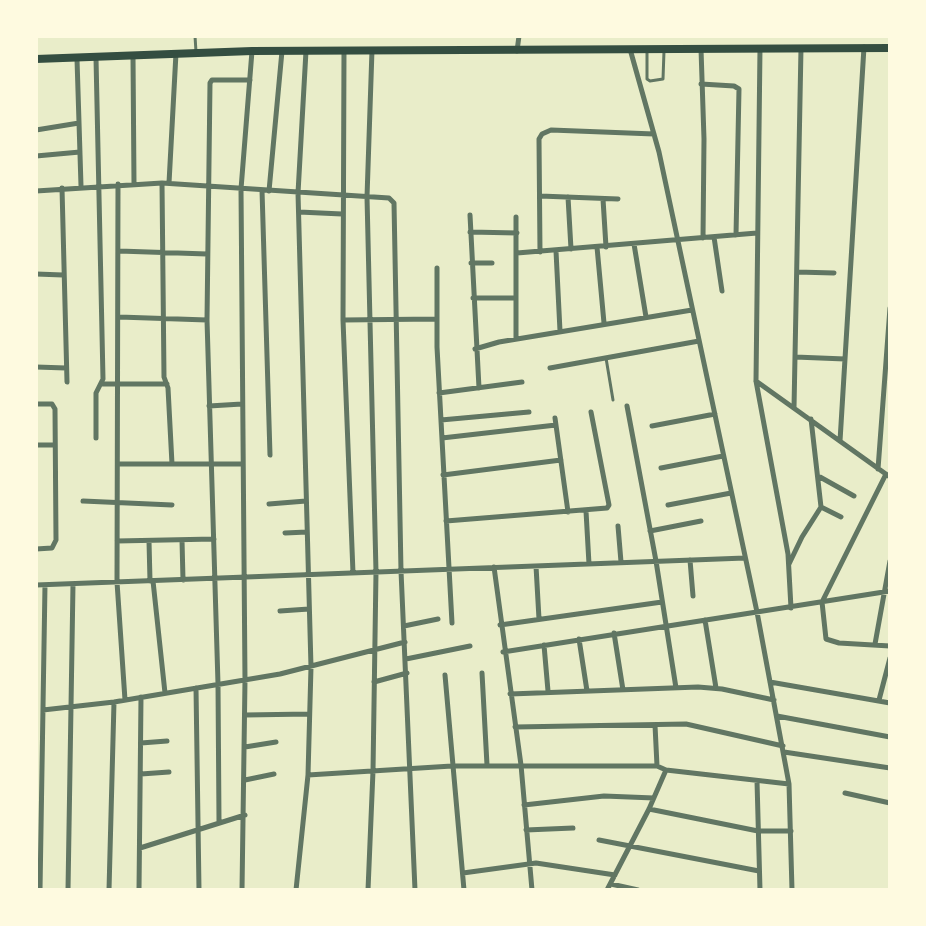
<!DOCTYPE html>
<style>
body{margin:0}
#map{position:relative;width:926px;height:926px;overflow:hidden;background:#e9edc9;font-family:"Work Sans",sans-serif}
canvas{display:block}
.frame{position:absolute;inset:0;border:38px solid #fefae0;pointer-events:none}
</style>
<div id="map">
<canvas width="926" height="926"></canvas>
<div class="frame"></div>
</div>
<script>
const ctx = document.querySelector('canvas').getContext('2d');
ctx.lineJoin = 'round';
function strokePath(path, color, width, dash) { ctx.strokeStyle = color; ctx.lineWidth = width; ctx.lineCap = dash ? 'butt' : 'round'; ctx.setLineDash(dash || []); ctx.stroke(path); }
strokePath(new Path2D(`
 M195,36L196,52
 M647,51V79L650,81L663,79L664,51
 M606,358L613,400`), '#617663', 3);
strokePath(new Path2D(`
 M760,48L756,381L788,554L791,608
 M630,49L659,152L757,612L789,784L792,890
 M701,49L704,139L703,238
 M344,50L343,320L353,573
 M517,51L519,36
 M133,56L134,184
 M77,59L81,186
 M701,84L734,86L739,89L736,235
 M36,130L79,123
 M36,156L80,152
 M162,183L164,377L168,388L172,464
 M169,183L176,53
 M118,184L117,582L125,700
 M62,188L67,382
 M262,190L270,455
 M36,191L162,183L389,198L394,203L401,571L415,890
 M269,191L282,51
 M540,196L618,199
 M568,197L571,249
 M603,199L606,247
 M299,212L342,214
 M470,215L479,388
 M470,232L517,233
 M714,237L722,291
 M634,244L646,317
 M597,247L604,323
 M119,251L207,254
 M556,251L560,331
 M540,252L539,139L542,134L551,130L654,134
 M517,253L757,233
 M471,263H492
 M437,268V347L452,623
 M797,272L834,273
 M36,274L63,275
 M473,298H516
 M119,317L207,320
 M343,320L437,319
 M516,339V217
 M475,349L499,342L692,310
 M795,357L845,359
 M36,367L66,368
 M550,368L699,341
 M756,381L890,477
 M101,384H167
 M439,393L522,382
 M36,404H52L55,409L56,540L52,548L36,549
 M209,406L242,404
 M627,406L656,561L676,688
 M794,408L801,48
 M555,418L568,512
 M441,420L529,412
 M652,426L715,414
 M96,438V393L103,379L96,58
 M442,438L556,425
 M840,441L864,47
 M36,445H55
 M118,464H243
 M661,468L723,456
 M878,469L890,308
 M886,474L822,602L826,639L839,643L890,646
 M443,475L561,460
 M820,477L854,496
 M83,501L172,505
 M269,504L306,501
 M668,505L731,493
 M821,507L841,517
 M586,511L589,564
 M446,521L607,508L609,505L591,412
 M618,526L621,562
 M650,531L701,521
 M285,533L307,532
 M182,540L183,580
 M117,541L214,539
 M149,541L150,581
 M690,560L693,596
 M789,564L802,537L821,507L811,419
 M536,566L539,619
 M494,567L521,765L532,890
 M153,581L165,693
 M36,585L745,558
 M280,611L309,609
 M705,620L716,688
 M500,625L662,602
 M404,626L438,619
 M614,633L623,690
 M579,639L587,691
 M875,644L890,561
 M544,645L548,691
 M503,652L890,591
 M406,659L470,646
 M482,673L487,765
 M445,675L464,890
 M374,682L407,673
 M770,682L890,703
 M196,688L199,890
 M510,694L698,687L722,689L774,700
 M879,700L890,658
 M43,710L114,702L280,674L405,642
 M245,715L309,714
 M777,716L890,737
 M655,725L657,766
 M515,727L686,724L783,746
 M141,743L167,741
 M245,747L276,742
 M784,752L890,768
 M141,774L169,772
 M308,775L452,766H657L666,770L789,784
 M245,780L274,774
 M757,781L760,890
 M845,793L890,803
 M524,805L604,796L654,798
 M649,809L758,831H791
 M219,821L218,684L207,320L210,83L212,80H250
 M526,830L573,828
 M599,840L759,871
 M140,848L245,815
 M463,873L536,863L615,875
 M611,884L638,890
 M40,890L45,585
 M68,890L73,584
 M109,890L114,702
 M139,890L141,697
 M242,890L245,680L241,189L252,51
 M296,890L308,775L311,667L298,193L306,51
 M368,890L373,771L376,572L367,197L372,50
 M607,890L649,809L666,770`), '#617663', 5);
strokePath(new Path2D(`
 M36,59L252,51L890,48`), '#344e41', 8);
</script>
